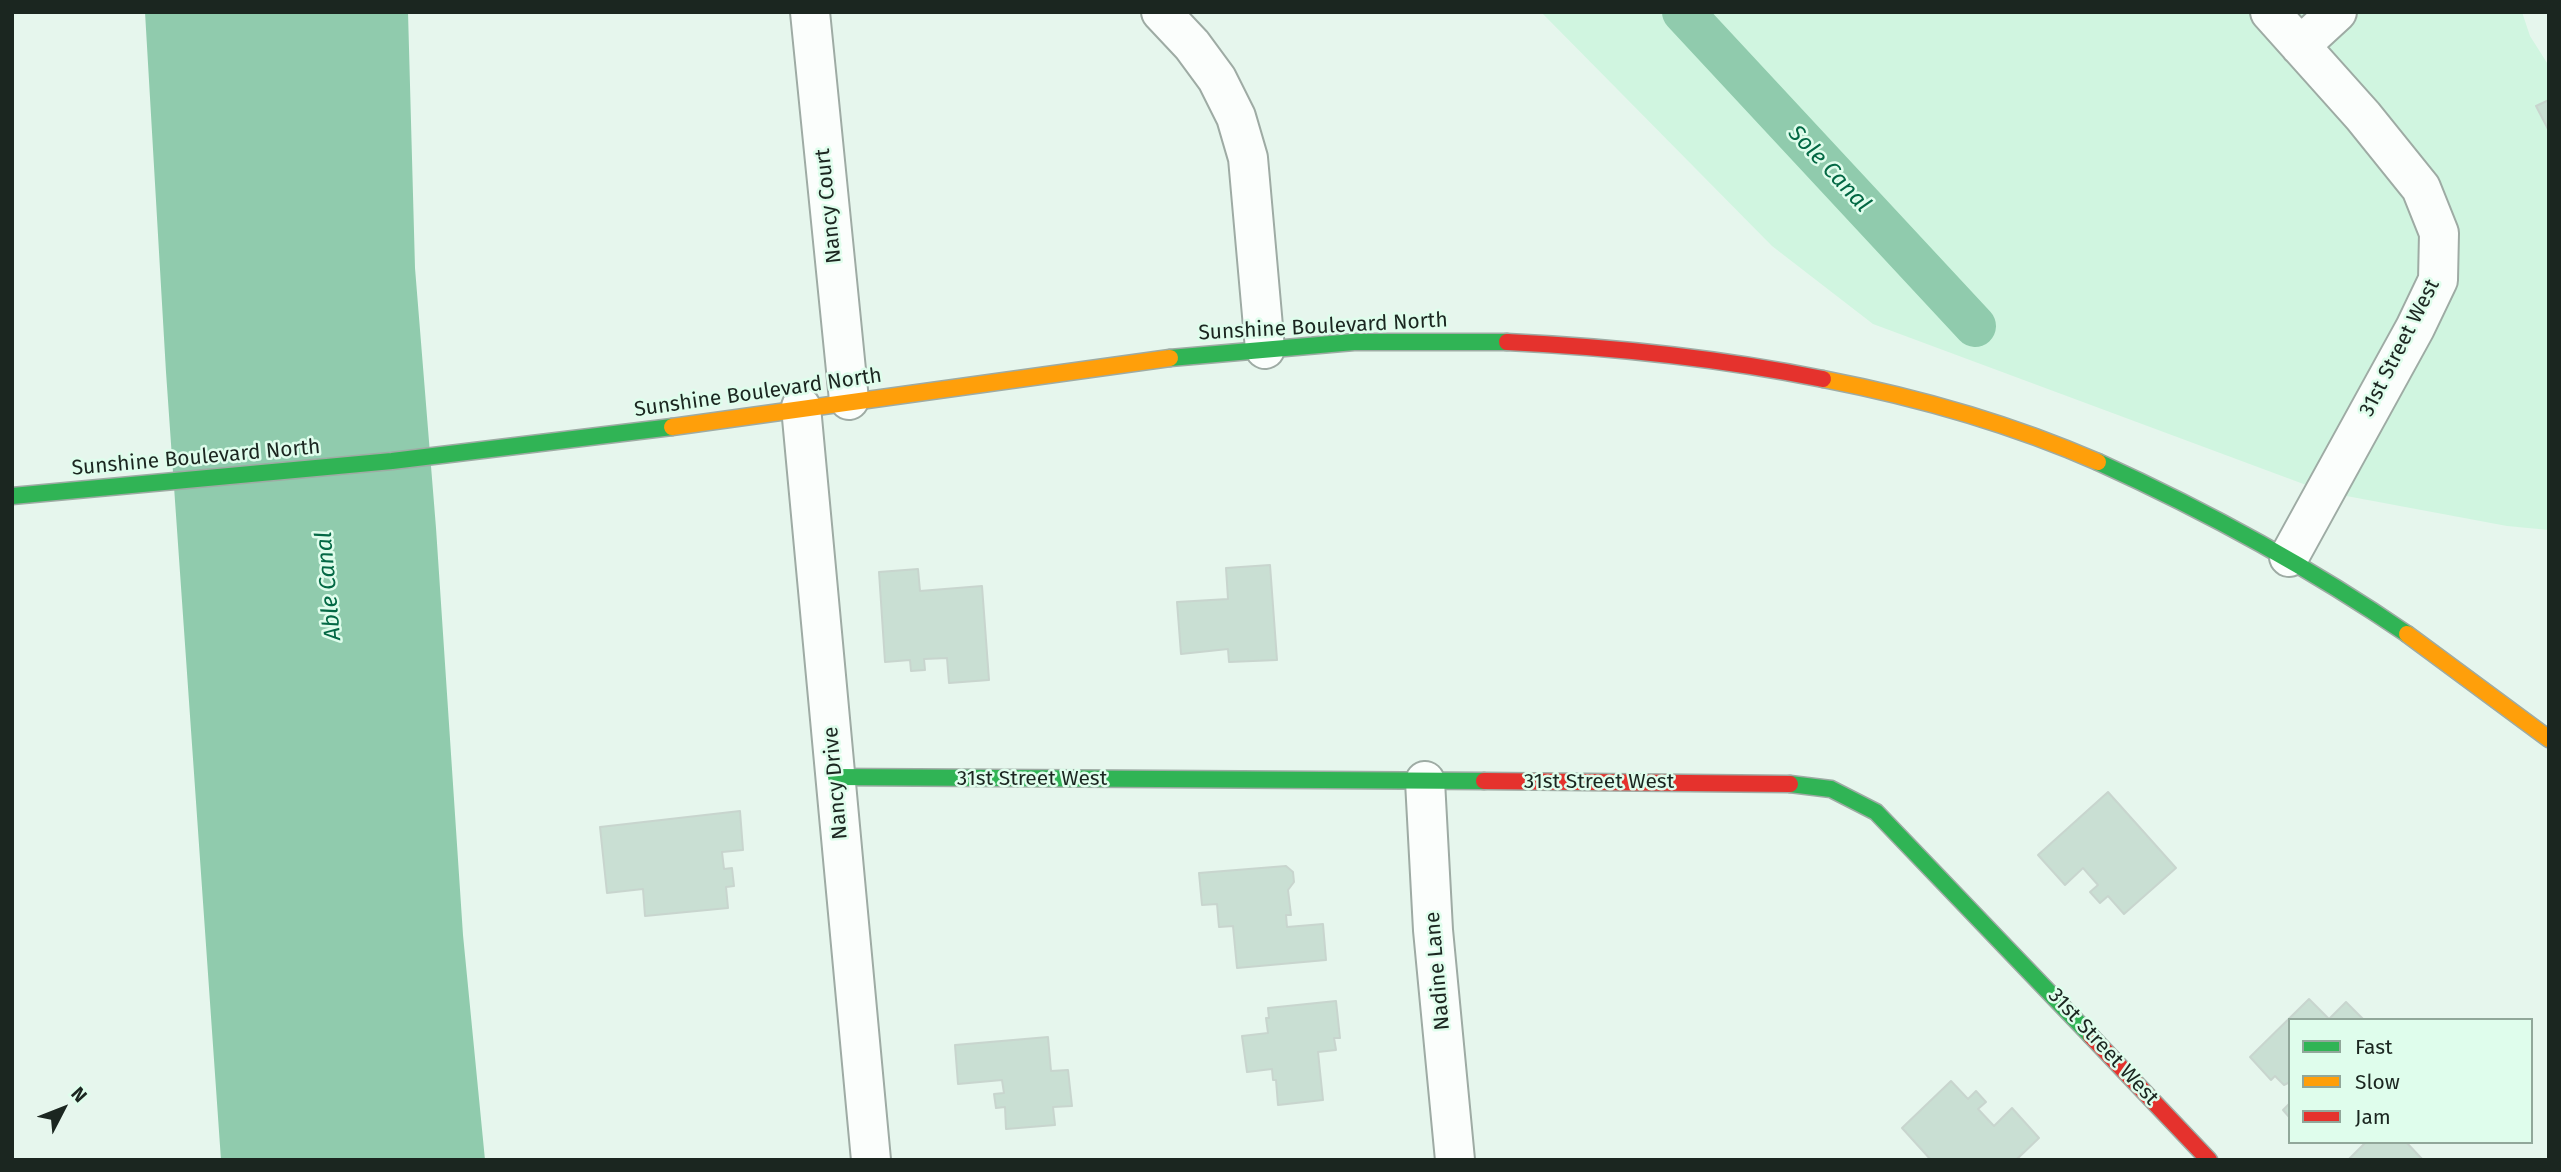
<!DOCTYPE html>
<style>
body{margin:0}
#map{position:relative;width:2561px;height:1172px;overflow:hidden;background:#e6f6ed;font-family:"Fira Sans",sans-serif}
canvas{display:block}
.frame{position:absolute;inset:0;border:14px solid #1b2620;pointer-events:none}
.legend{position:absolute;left:2288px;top:1018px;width:245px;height:126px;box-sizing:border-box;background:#dffdec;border:2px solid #91a79a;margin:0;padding:9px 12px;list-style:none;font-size:21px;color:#1b2620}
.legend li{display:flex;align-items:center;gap:14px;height:35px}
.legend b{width:35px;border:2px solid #91a79a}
.north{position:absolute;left:28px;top:1074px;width:70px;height:70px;-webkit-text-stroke:5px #dffdec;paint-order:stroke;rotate:48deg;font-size:19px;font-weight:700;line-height:28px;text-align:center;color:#1b2620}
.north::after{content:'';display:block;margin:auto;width:24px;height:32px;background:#1b2620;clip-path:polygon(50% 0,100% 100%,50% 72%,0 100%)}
</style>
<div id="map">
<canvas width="2561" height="1172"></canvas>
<div class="frame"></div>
<ul class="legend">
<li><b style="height:9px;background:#30b455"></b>Fast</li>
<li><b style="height:9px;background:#ff9f0a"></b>Slow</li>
<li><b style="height:9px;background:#e5322d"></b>Jam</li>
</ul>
<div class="north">N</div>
</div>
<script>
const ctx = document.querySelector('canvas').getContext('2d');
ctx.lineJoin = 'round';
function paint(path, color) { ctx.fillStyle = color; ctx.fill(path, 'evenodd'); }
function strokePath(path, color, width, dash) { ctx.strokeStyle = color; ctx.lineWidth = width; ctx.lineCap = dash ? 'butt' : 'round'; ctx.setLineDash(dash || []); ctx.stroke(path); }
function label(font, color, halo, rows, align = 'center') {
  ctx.font = font + ' "Fira Sans",sans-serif'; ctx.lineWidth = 5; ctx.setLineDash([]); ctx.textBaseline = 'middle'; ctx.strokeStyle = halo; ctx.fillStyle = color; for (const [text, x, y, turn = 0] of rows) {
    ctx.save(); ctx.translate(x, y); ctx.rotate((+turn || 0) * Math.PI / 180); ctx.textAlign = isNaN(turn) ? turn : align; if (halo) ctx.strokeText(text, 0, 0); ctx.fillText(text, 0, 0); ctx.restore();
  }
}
paint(new Path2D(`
 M1541,12H2522L2530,36L2549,66V530L2507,526L2325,492L1873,324L1772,246Z`), '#d0f5e0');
paint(new Path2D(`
 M145,12H408L415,268L436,528L463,935L485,1160H221L166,372Z`), '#90cbad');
strokePath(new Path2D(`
 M1683,12L1975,326`), '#90cbad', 42);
const building = new Path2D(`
 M2549,100V131L2536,106Z
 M1270,565L1277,660L1229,662L1228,649L1181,654L1177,602L1228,599L1226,568Z
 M918,569L920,591L982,586L989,680L949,683L947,658L924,659L925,670L911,671L910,660L885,662L879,572Z
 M2108,792L2176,868L2124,914L2108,896L2100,903L2090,892L2098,885L2083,868L2065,885L2038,855Z
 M740,811L743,850L722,852L724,869L732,868L734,886L726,887L728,908L645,916L643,889L607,893L600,827Z
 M1286,866L1293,872L1294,882L1288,890L1291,915H1286L1287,927L1323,924L1326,960L1237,968L1233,926L1219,927L1217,904L1202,905L1199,873Z
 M2309,999L2329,1019L2346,1002L2364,1020H2290V1082L2284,1085L2275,1076L2271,1080L2250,1057Z
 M1336,1001L1340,1038H1334L1336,1050L1318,1052L1323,1100L1278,1105L1276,1080H1273L1272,1069L1247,1072L1242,1036L1268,1033L1266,1018H1269L1268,1008Z
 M1048,1037L1051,1071L1068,1070L1072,1106L1053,1107L1055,1125L1006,1129L1005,1107L996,1108L994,1094L1004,1093L1002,1080L958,1084L955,1045Z
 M1951,1081L1968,1099L1976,1091L1986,1102L1978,1109L1994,1126L2012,1108L2039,1138L2016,1160H1931L1902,1128Z
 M2290,1103V1118L2283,1110Z
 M2366,1142H2406L2423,1160H2348Z`);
paint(building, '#c9dfd3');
strokePath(building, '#c8d5ce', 2);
const street = new Path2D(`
 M810,12L849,400
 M1161,12L1192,45L1217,79L1236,117L1248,158L1265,349
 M2270,12L2363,116L2421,188L2439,233L2438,280L2415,328L2289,557
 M2300,46L2337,12
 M801,407L871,1160
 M1425,781L1433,930L1455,1160`);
const fast = new Path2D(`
 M1170,358L1354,342H1507
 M2098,462C2206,511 2309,567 2407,634
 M12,496L392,461L672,427
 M836,777L1484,781
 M1790,784L1831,789L1876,812L2091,1036`);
const slow = new Path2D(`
 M1823,379C1916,397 2011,424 2098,462
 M672,427L1170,358
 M2407,634L2549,739`);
const jam = new Path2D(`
 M1507,342C1613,347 1719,358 1823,379
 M1484,781L1790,784
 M2091,1036L2209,1160`);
strokePath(street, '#9eaba4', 42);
strokePath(fast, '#9eaba4', 19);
strokePath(slow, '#9eaba4', 19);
strokePath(jam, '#9eaba4', 19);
strokePath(street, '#fbfefc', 38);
strokePath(fast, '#30b455', 16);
strokePath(slow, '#ff9f0a', 16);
strokePath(jam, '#e5322d', 16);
label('21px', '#1b2620', '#dffdec', [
 ["Nancy Court",829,206,-96],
 ["Sunshine Boulevard North",1323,327,-3],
 ["31st Street West",2400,348,-63],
 ["Sunshine Boulevard North",758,393,-8],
 ["Sunshine Boulevard North",196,458,-5],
 ["31st Street West",1032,779],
 ["31st Street West",1599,782],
 ["Nancy Drive",836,783,-95],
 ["Nadine Lane",1438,971,-95],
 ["31st Street West",2103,1047,47]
]);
label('italic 23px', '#036844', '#dffdec', [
 ["Sole Canal",1829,169,47],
 ["Able Canal",329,586,-95]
]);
</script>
